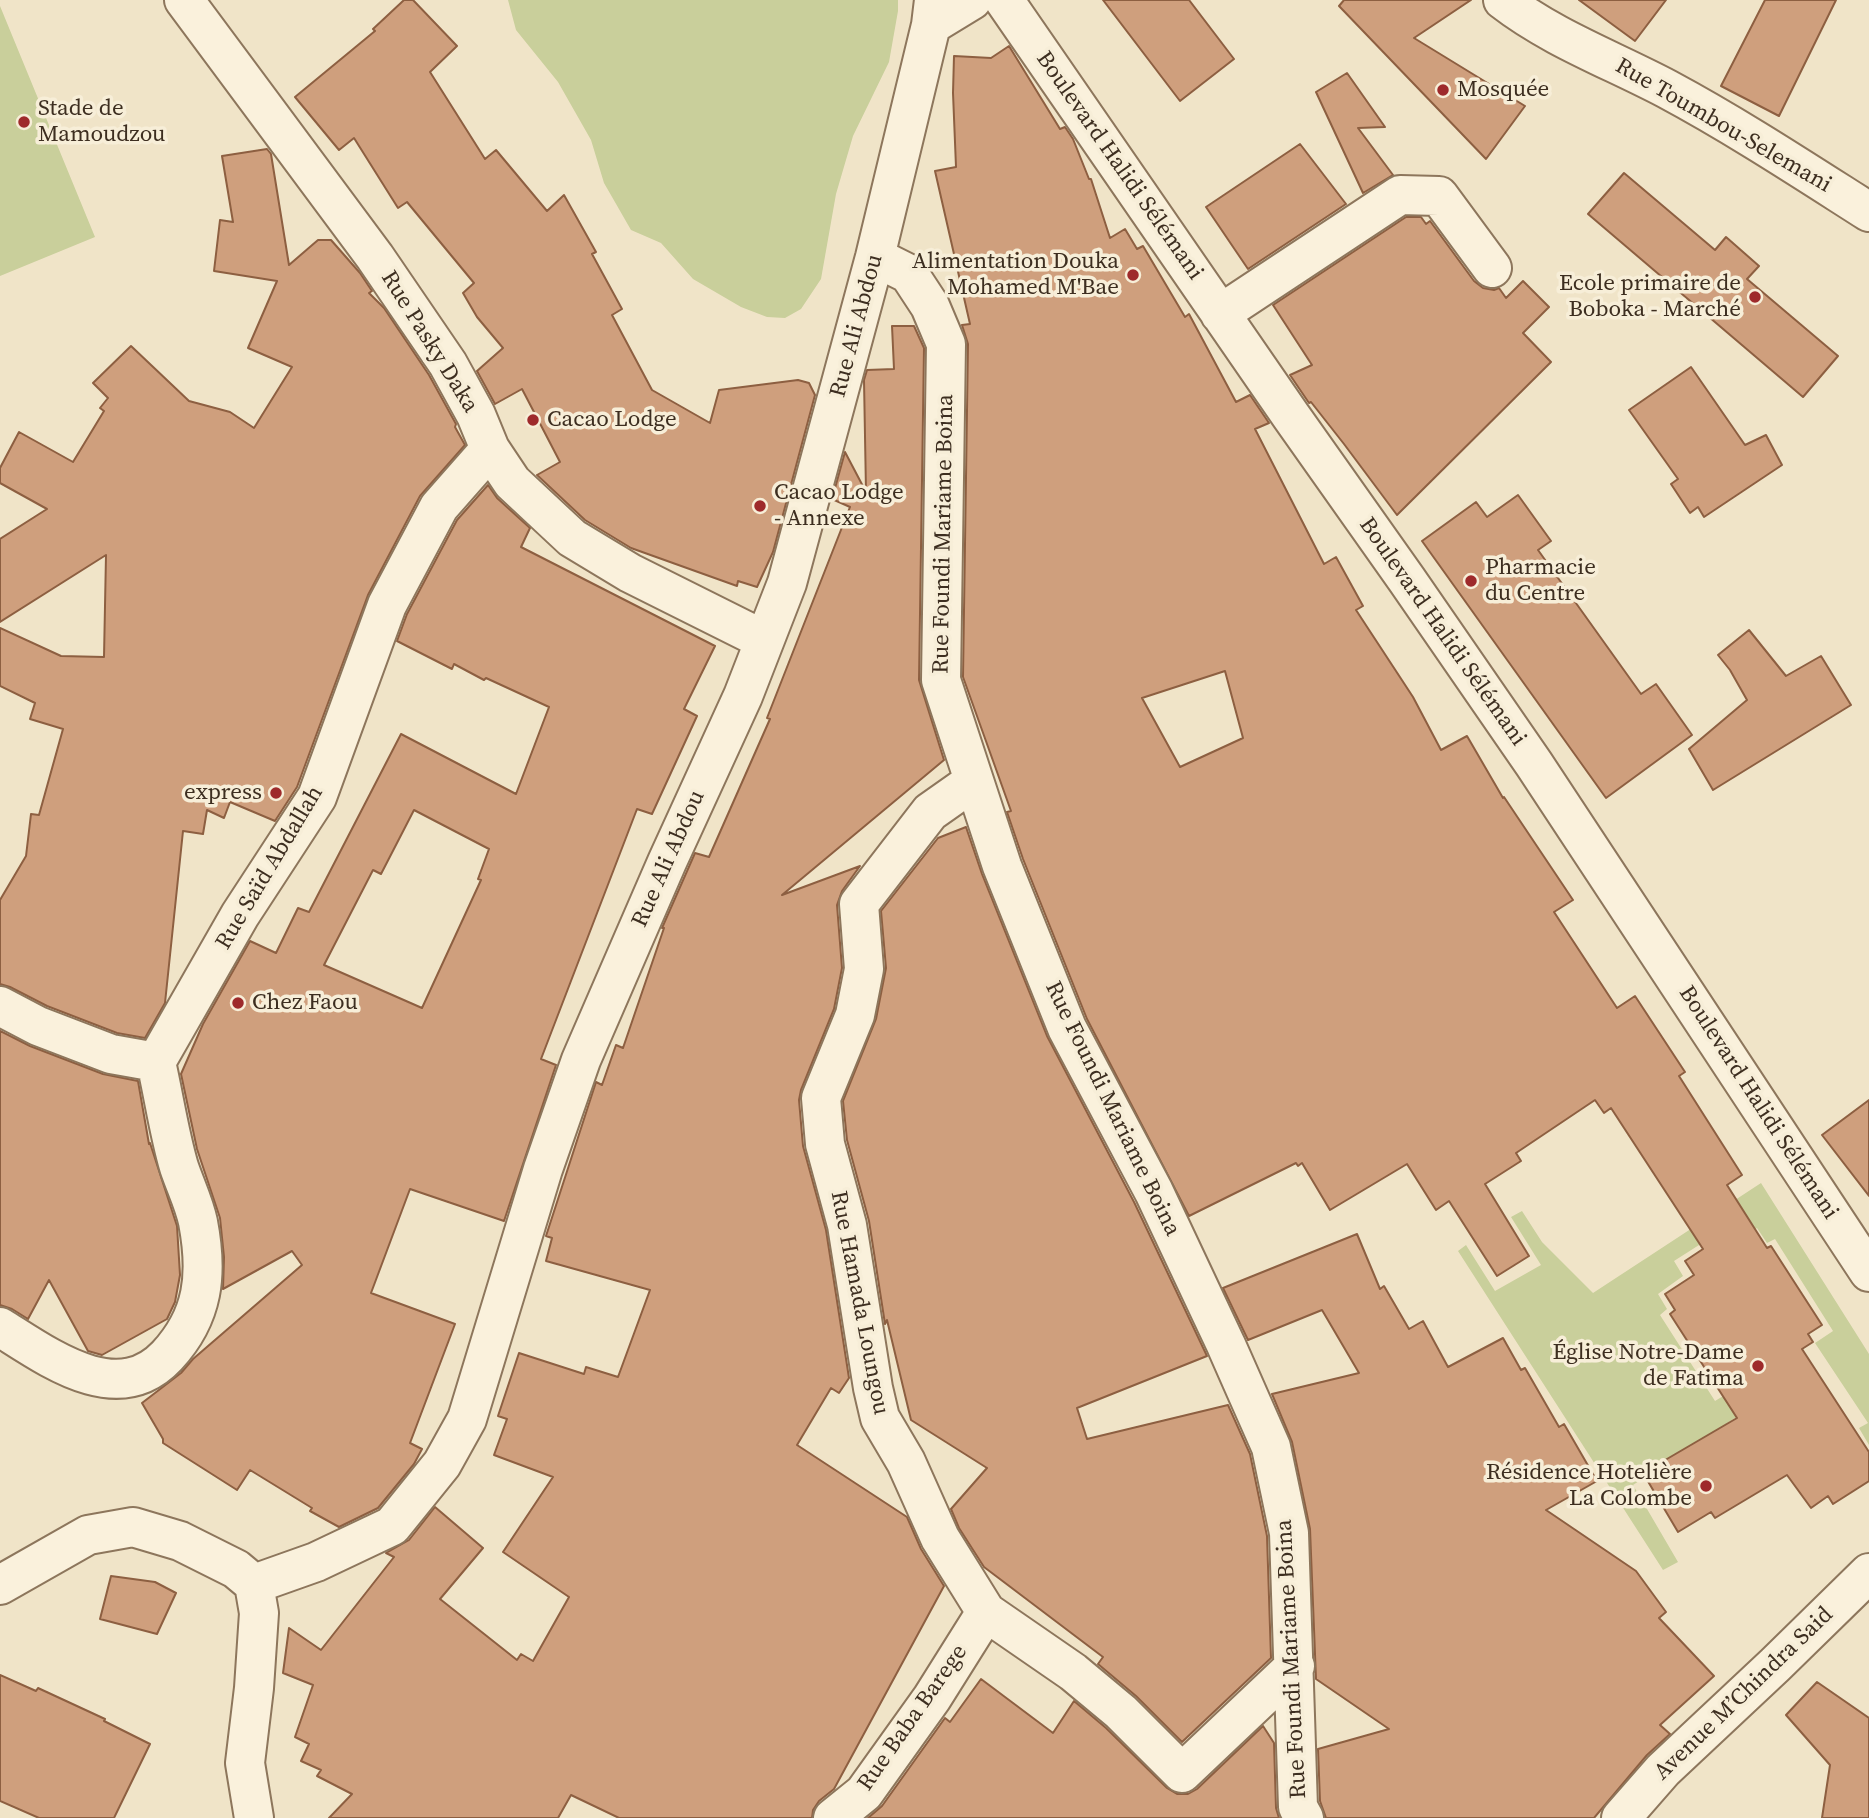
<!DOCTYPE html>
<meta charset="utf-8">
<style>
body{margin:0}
canvas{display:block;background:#f0e4c8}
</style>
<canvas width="1869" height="1818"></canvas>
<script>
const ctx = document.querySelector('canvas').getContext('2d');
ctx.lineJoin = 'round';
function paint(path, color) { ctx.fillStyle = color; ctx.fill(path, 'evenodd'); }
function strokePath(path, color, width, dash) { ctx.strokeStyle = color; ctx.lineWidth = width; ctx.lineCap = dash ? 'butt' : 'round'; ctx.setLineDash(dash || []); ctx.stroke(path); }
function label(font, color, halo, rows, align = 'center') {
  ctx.font = font + ' "Source Serif 4",serif'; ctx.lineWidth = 7; ctx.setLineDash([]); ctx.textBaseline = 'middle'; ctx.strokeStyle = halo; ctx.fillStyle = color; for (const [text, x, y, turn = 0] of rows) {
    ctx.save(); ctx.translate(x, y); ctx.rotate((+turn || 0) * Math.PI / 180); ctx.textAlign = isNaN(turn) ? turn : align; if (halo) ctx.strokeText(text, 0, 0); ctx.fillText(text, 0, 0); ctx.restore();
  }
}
paint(new Path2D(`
 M508,0H898V11L889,62L853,136L836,194L821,279L801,309L785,318L767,317L741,307L693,279L661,243L631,230L604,183L591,140L558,82L516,30Z
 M0,6L95,237L0,276Z
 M1761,1183L1869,1354V1445L1859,1428L1868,1423L1815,1343L1833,1331L1775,1239L1767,1243L1757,1228L1730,1246L1721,1231L1674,1261L1683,1276L1658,1294L1667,1309L1660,1315L1715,1401L1733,1390L1747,1410L1633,1485L1678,1562L1663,1570L1458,1251L1466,1245L1495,1291L1541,1265L1511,1217L1522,1211L1542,1242L1593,1293Z`), '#c9cf9b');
const building = new Path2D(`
 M404,0H413L457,46L430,72L485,159L496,150L547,211L564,195L596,252L592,254L622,309L612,315L652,390L710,423L719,390L798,380L809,383L815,395L773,552L757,587L738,581L737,586L631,548L585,520L537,475L560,462L522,389L495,404L477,371L503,348L477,317L463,293L474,283L407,202L398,208L354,138L339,150L295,97L375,31L373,29Z
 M1103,0H1189L1234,59L1180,101Z
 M1344,0H1471L1414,38L1525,106L1486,159L1339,6Z
 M1579,0H1666L1635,41Z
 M1765,0H1836L1779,116L1721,86Z
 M1009,46L1060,129L1065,127L1073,139L1089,179H1091L1110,238L1125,229L1137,249L1143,246L1185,317L1189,314L1236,402L1250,395L1269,423L1255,429L1324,564L1336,557L1363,606L1356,610L1413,697L1441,750L1467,736L1503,798L1504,797L1573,900L1554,912L1617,1008L1635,996L1685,1072L1679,1076L1742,1175L1727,1185L1767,1248L1771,1246L1822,1325L1808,1334L1813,1342L1802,1349L1869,1452V1481L1833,1504L1828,1496L1811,1508L1787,1475L1715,1518L1711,1512L1678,1532L1643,1473L1737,1418L1670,1314L1675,1310L1665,1294L1694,1275L1685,1261L1703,1249L1611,1108L1604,1113L1595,1100L1516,1153L1521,1161L1485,1184L1529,1256L1497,1276L1449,1201L1436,1210L1407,1164L1330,1210L1302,1163L1298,1166L1296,1163L1189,1216L1087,1019L1023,859L1007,812L1011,811L963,677L968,344L962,325L970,324L935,171L956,167L953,93L954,56L991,58ZM1225,671L1243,738L1180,767L1142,698Z
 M1347,73L1385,127L1358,128L1393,175L1363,193L1316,92Z
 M1300,144L1346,204L1248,269L1206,207Z
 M267,149L271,154L289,265L318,240H331L360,273L372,291L369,293L384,308L429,375L456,424L455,427L465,445L420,496L368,595L297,787L275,821L230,802L224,818L207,810L203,834L183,831L165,1003L145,1038L117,1033L47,1006L10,987L0,984V900L26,856L31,814L39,815L63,729L30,719L35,703L0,686V628L61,656L104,657L106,555L0,622V539L47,509L0,483V468L19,432L73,462L104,411L100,408L108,398L93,383L131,346L189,401L230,412L254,428L292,367L248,348L277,281L214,271L220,220L233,222L222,156Z
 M1624,173L1715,250L1726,237L1759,266L1747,279L1838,356L1803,397L1588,214Z
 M1406,217H1421L1426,224L1430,221L1474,281L1483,288L1494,290L1499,288L1506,298L1523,281L1549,307L1523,333L1551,362L1397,515L1344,444L1311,402L1309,403L1290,375L1312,365L1273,305Z
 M892,326H914L924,348L919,680L944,760L782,895L860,866L842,891L837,905L842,968L834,1009L801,1090L799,1100L803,1146L826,1230L849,1378L839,1393L831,1388L797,1445L907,1517L921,1549L944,1586L834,1789L819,1801L813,1810L812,1818H619L571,1795L558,1818H329L352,1794L317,1776L321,1770L301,1761L309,1744L295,1737L313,1685L283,1673L289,1628L321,1650L394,1557L386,1553L409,1540L435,1507L483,1548L440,1599L517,1660L521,1654L533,1661L569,1597L503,1552L553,1477L494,1455L507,1419L498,1416L519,1353L584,1374L586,1367L618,1377L650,1290L546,1261L552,1238L546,1236L596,1082L602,1085L616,1045L623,1048L664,928H662L695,853L709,857L770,719L767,718L850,507L832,499L845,452L866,492L864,380L867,370L894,369Z
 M1691,367L1745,445L1766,435L1782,465L1704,517L1698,507L1690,513L1671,484L1678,479L1629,410Z
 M488,485L497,498L530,528L521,547L715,646L684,709L697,716L652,814L637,809L541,1059L556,1065L504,1221L410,1189L371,1293L455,1324L410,1443L422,1449L414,1464L378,1508L339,1527L310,1511L312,1508L250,1470L237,1490L163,1443V1439L142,1403L181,1373L193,1359L302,1265L292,1251L223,1289L224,1257L220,1218L197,1149L181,1074L203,1024L250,941L276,953L298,908L309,912L401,734L516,794L549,707L486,678L484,680L454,664L452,669L397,641L407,614L457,520ZM414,810L489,849L478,879L481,880L422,1008L324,965L373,870L381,874Z
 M1518,495L1551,541L1538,550L1641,694L1656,684L1692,735L1606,798L1422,541L1476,502L1487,517Z
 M1749,630L1786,676L1821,656L1851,705L1713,790L1689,749L1747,700L1730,670L1718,655Z
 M966,827L982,874L1047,1036L1134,1202L1207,1356L1077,1408L1087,1439L1228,1405L1250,1454L1267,1536L1271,1658L1182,1742L1136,1696L1098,1664L1103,1657L984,1567L959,1528L951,1509L987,1468L911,1420L887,1320L885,1324L869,1221L847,1140L843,1101L876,1019L886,968L881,911L938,838Z
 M0,1031L30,1046L103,1074L138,1081L149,1144L150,1143L177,1226L180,1275L175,1302L167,1319L102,1355L88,1351L49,1280L28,1319L12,1309L0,1305Z
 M1869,1100V1196L1822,1135Z
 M1357,1234L1380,1289L1384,1286L1409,1329L1423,1321L1448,1367L1503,1338L1521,1370L1525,1368L1559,1427L1564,1424L1597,1481L1546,1510L1636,1571L1666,1612L1659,1618L1714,1676L1660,1725L1670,1734L1647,1755L1594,1818H1326L1320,1801L1318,1749L1389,1729L1316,1679L1310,1529L1292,1442L1272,1394L1359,1373L1322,1310L1248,1340L1223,1288Z
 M111,1576L155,1582L176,1593L157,1634L100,1619Z
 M0,1675L36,1691L38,1688L105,1719L104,1721L150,1744L114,1818H39L0,1801Z
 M981,1679L1053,1733L1074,1701L1106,1728L1167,1788L1177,1794H1188L1197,1789L1263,1726L1274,1743L1276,1808L1279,1818H868L882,1806L945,1718L950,1722Z
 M1817,1682L1869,1718V1818H1822L1830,1765L1786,1715Z`);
paint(building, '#cf9f7d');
strokePath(building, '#8d5f41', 2);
const minor = new Path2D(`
 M184,0L375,257L448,364L476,415L490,449L512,482L572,538L630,573L764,640
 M1004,0L1291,416L1407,580L1534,764L1869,1272
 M1503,0C1552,38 1612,60 1667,89C1736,126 1803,170 1869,212
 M931,25L972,0
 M875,257L909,274L930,306L946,344L941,680L1002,866L1067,1028L1154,1192L1226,1345L1271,1447L1289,1533L1298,1807L1304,1818
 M1220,314L1400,195L1439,196L1492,268
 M974,781L930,812L859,904L864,969L855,1015L821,1098L825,1144L847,1225L873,1388L880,1418L906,1462L940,1538L986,1612L1073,1672L1121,1712L1182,1773L1295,1666
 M0,1006L38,1026L111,1054L156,1062
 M156,1062L240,915L317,797L387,605L439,507L490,449
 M0,1327C48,1357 117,1409 167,1356C204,1316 208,1274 198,1222C194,1203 185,1185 179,1167C169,1133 164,1097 156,1062
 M254,1584L316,1562L392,1526L442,1464L467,1419L543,1169L581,1060L667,862L743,696L787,583L875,257L931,25L934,0
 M0,1585L88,1535L133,1527L180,1541L236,1569L254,1584L259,1613L254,1688L245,1763L254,1818
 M833,1818L864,1793L932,1698L986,1612
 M1621,1818L1663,1770L1775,1665L1869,1573`);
strokePath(minor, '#8d765c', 42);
strokePath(minor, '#faf1dc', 38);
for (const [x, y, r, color] of [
 [1443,90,7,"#9e2a2b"],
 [24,122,7,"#9e2a2b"],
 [1133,275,7,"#9e2a2b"],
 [1755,297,7,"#9e2a2b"],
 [533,420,7,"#9e2a2b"],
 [760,506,7,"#9e2a2b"],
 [1471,581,7,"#9e2a2b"],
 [276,793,7,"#9e2a2b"],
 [238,1003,7,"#9e2a2b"],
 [1758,1366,7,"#9e2a2b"],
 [1706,1486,7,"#9e2a2b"]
]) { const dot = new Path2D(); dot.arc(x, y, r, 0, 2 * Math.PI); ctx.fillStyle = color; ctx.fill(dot); strokePath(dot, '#f7eed8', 2.5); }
label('23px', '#3d2e20', '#f7eed8', [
 ["Mosquée",1457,90],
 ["Stade de",38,109],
 ["Mamoudzou",38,135],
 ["Alimentation Douka",1119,262,"right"],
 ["Mohamed M'Bae",1119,288,"right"],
 ["Ecole primaire de",1741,284,"right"],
 ["Boboka - Marché",1741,310,"right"],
 ["Cacao Lodge",547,420],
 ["Cacao Lodge",774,493],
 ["- Annexe",774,519],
 ["Pharmacie",1485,568],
 ["du Centre",1485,594],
 ["express",262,793,"right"],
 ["Chez Faou",252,1003],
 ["Église Notre-Dame",1744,1353,"right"],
 ["de Fatima",1744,1379,"right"],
 ["Résidence Hotelière",1692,1473,"right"],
 ["La Colombe",1692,1499,"right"]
], 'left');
label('23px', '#3d2e20', '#f7eed8', [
 ["Rue Toumbou-Selemani",1723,126,30],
 ["Boulevard Halidi Sélémani",1119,166,55],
 ["Rue Ali Abdou",857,326,-75],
 ["Rue Pasky Daka",429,342,58],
 ["Rue Foundi Mariame Boina",944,534,-89],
 ["Boulevard Halidi Sélémani",1442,632,55],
 ["Rue Ali Abdou",669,859,-66],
 ["Rue Saïd Abdallah",270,868,-59],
 ["Boulevard Halidi Sélémani",1758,1103,57],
 ["Rue Foundi Mariame Boina",1112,1109,64],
 ["Rue Hamada Loungou",859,1303,79],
 ["Rue Foundi Mariame Boina",1292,1659,-93],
 ["Avenue M’Chindra Said",1744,1694,-44],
 ["Rue Baba Barege",913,1718,-55]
]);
</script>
